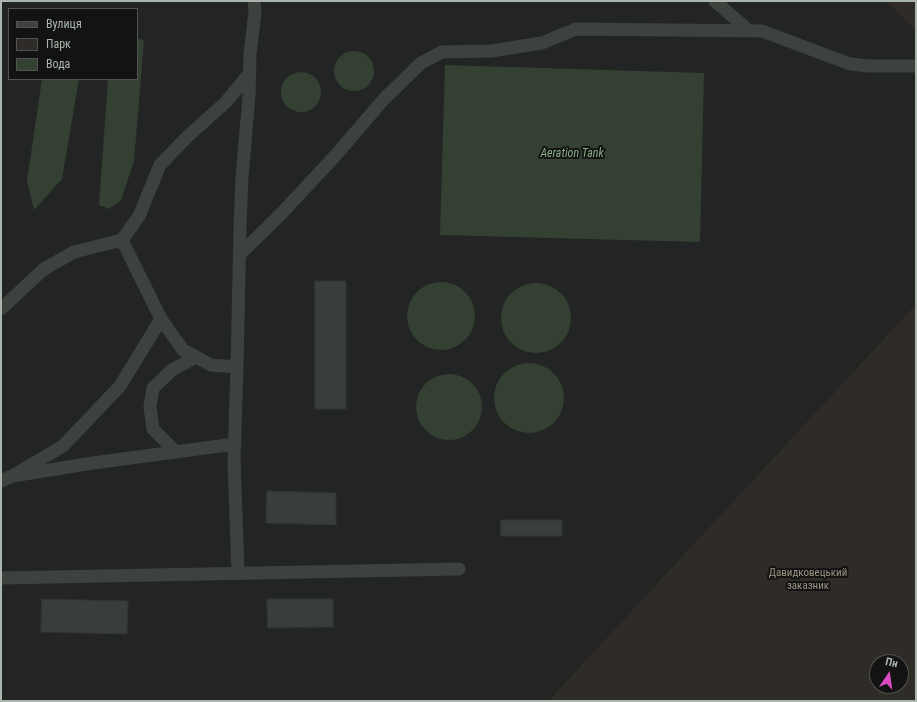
<!DOCTYPE html>
<meta charset="utf-8">
<style>
body{margin:0}
#map{position:relative;width:917px;height:702px;overflow:hidden;background:#171817;font-family:"Roboto Condensed",sans-serif}
canvas{display:block}
.frame{position:absolute;inset:0;border:2px solid #aab6ad;pointer-events:none}
.legend{position:absolute;left:8px;top:8px;width:130px;height:72px;box-sizing:border-box;background:#121312;border:1px solid #4f5450;margin:0;padding:5px 7px;list-style:none;font-size:12px;color:#aab6ad}
.legend li{display:flex;align-items:center;gap:8px;height:20px}
.legend b{width:20px;border:1px solid #4f5450}
.north{position:absolute;left:869px;top:654px;width:40px;height:40px;box-sizing:border-box;background:#121312;border:1px solid #4f5450;border-radius:50%;rotate:13deg;font-size:11px;font-weight:700;line-height:16px;text-align:center;color:#aab6ad}
.north::after{content:'';display:block;margin:auto;width:14px;height:18px;background:#db4cc2;clip-path:polygon(50% 0,100% 100%,50% 72%,0 100%)}
</style>
<div id="map">
<canvas width="917" height="702"></canvas>
<div class="frame"></div>
<ul class="legend">
<li><b style="height:5px;background:#3d423f"></b>Вулиця</li>
<li><b style="height:11px;background:#2f2c27"></b>Парк</li>
<li><b style="height:11px;background:#334032"></b>Вода</li>
</ul>
<div class="north">Пн</div>
</div>
<script>
const ctx = document.querySelector('canvas').getContext('2d');
ctx.lineJoin = 'round';
function paint(path, color) { ctx.fillStyle = color; ctx.fill(path, 'evenodd'); }
function strokePath(path, color, width, dash) { ctx.strokeStyle = color; ctx.lineWidth = width; ctx.lineCap = dash ? 'butt' : 'round'; ctx.setLineDash(dash || []); ctx.stroke(path); }
function label(font, color, halo, rows, align = 'center') {
  ctx.font = font + ' "Roboto Condensed",sans-serif'; ctx.lineWidth = 4; ctx.setLineDash([]); ctx.textBaseline = 'middle'; ctx.strokeStyle = halo; ctx.fillStyle = color; for (const [text, x, y, turn = 0] of rows) {
    ctx.save(); ctx.translate(x, y); ctx.rotate((+turn || 0) * Math.PI / 180); ctx.textAlign = isNaN(turn) ? turn : align; if (halo) ctx.strokeText(text, 0, 0); ctx.fillText(text, 0, 0); ctx.restore();
  }
}
paint(new Path2D(`
 M1,1H886L916,31V304L548,701H1ZM9,9H137V79H9Z`), '#232524');
paint(new Path2D(`
 M886,1H916V31Z
 M916,304V701H548ZM877,662H901V686H877Z`), '#2f2c27');
paint(new Path2D(`
 M137,38L144,41L134,161L121,200L109,209L99,205L108,79H137Z
 M334 71a20 20 0 1 1 40 0a20 20 0 1 1-40 0Z
 M445,65L704,73L700,242L440,235Z
 M281 92a20 20 0 1 1 40 0a20 20 0 1 1-40 0Z
 M42,79H79L62,179L34,210L27,181Z
 M407 316a34 34 0 1 1 68 0a34 34 0 1 1-68 0Z
 M501 318a35 35 0 1 1 70 0a35 35 0 1 1-70 0Z
 M494 398a35 35 0 1 1 70 0a35 35 0 1 1-70 0Z
 M416 407a33 33 0 1 1 66 0a33 33 0 1 1-66 0Z`), '#334032');
const building = new Path2D(`
 M315,281H346V409H315Z
 M267,491L336,493V525L266,523Z
 M501,520H562V536H501Z
 M42,599L128,601L127,634L41,632Z
 M267,599H333V627L268,628Z`);
paint(building, '#393d3b');
strokePath(building, '#313433', 1);
strokePath(new Path2D(`
 M715,1L748,30
 M239,255L280,215L335,156L384,99L421,63L442,52L491,51L542,43L576,29L762,31L850,64L869,66H916
 M1,309L44,269L74,252L122,240L139,216L160,165L188,136L226,102L250,73
 M161,319L183,350L211,365L237,367
 M176,452L153,429L150,407L153,388L172,370L196,357
 M12,476L63,446L120,386L161,319L122,240
 M1,481L12,476L93,463L235,444
 M238,574L234,459L237,367L240,227L242,178L249,96L250,54L255,12L254,1
 M1,578L459,569`), '#3d423f', 13);
label('11px', '#9f9384', '#121312', [
 ["Давидковецький",808,573],
 ["заказник",808,586]
]);
label('italic 12px', '#87ad86', '#121312', [
 ["Aeration Tank",572,154]
]);
</script>
